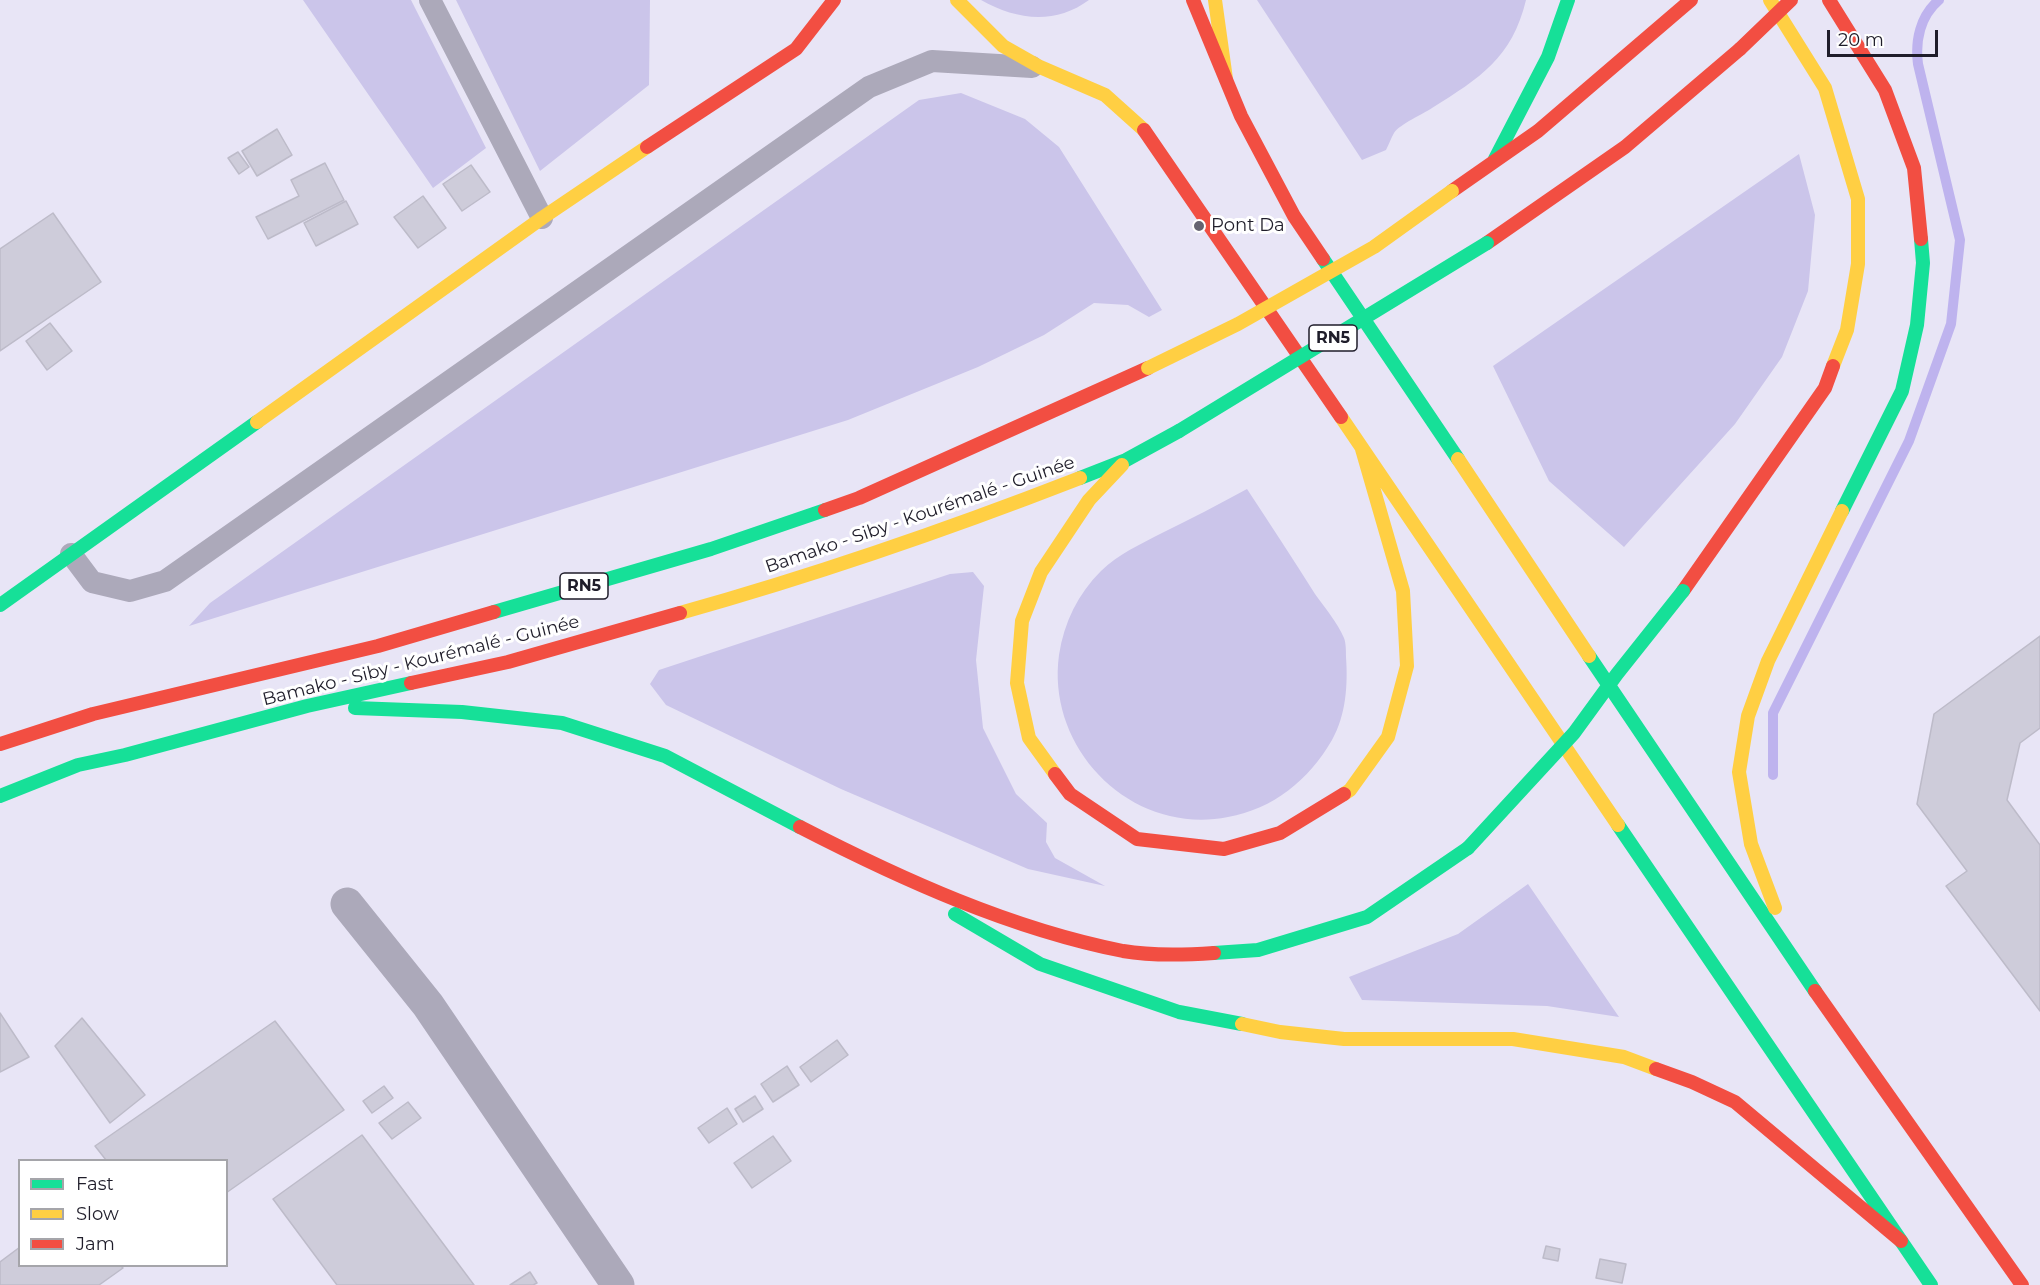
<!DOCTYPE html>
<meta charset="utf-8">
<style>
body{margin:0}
#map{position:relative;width:2040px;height:1285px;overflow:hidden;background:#e8e5f6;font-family:Montserrat,sans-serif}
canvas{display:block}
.legend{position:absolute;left:18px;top:1159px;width:210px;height:108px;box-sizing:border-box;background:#fff;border:2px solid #a5a5aa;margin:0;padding:8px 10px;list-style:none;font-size:18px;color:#1f1d2a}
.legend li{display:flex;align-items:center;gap:12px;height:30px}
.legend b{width:30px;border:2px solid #a5a5aa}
.scale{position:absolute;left:1827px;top:30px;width:111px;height:27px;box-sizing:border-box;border:3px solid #1f1d2a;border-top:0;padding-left:8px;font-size:18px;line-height:21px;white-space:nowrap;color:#1f1d2a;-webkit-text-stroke:4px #fff;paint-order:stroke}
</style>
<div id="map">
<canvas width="2040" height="1285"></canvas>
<ul class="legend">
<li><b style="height:8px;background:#16e098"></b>Fast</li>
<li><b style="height:8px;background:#ffcf43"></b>Slow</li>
<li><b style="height:8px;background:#f24e42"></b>Jam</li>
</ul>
<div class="scale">20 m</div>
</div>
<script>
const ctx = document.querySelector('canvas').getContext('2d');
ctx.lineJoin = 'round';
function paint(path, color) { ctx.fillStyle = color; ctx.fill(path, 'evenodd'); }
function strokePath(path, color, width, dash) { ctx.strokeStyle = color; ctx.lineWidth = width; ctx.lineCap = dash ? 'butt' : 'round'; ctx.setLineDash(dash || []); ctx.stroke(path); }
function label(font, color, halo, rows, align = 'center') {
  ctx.font = font + ' Montserrat,sans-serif'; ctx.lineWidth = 6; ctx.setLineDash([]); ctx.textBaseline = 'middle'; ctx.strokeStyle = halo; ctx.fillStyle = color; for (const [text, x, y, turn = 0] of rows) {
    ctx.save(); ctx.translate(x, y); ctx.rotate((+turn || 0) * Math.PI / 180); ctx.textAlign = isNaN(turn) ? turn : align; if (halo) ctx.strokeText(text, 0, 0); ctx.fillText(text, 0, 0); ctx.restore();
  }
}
paint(new Path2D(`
 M303,0H411L486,148L433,188Z
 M456,0H650L649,85L540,171Z
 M981,0H1089C1055,25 1016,20 981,0Z
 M1257,0H1526C1512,58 1480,78 1432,108C1423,114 1400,124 1394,133C1391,138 1389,144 1386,150L1362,160Z
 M961,93L1025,119L1059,147L1162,310L1149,317L1128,305L1094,303L1044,335L978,367L848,420L189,626L210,603L919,100Z
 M1799,154L1815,215L1808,291L1782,357L1735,424L1624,547L1549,481L1493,366Z
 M1247,489C1270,524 1293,559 1315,594C1325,608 1337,622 1344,638C1346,643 1346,651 1346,657C1348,685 1346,715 1332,740C1309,780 1273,809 1228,817C1131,836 1046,749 1059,655C1064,622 1078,594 1101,571C1118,554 1141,544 1162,533C1191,519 1219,504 1247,489Z
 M973,572L984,586L976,660L983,728L1016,794L1047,823L1046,842L1055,858L1105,886L1028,869L841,789L666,705L650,684L659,670L950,574Z
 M1528,884L1619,1017L1547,1006L1362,1000L1349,977L1458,934Z`), '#cbc5ea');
strokePath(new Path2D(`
 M1773,775V713L1909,441L1951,324L1960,240L1918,64C1915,41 1920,16 1939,0`), '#beb3ee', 10);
const building = new Path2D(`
 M277,129L292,155L257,176L242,151Z
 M238,152L249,167L239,174L228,158Z
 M325,163L344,200L268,239L256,217L299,196L291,180Z
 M471,165L490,192L462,211L443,184Z
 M423,196L446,228L418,248L394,217Z
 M346,201L358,224L316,246L304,223Z
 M53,213L101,282L0,351V249Z
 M50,323L72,351L47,370L26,341Z
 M2040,636V728L2020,743L2007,800L2040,845V1011L1946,886L1967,871L1917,804L1934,714Z
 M0,1013L29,1057L0,1072Z
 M82,1018L145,1095L110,1123L55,1046Z
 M275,1021L344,1110L226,1193V1160H106L95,1146Z
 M837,1040L848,1055L811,1082L800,1067Z
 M787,1066L799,1085L773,1102L761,1084Z
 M384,1086L393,1098L372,1113L363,1101Z
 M755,1096L763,1109L743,1122L735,1109Z
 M408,1102L421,1118L392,1139L379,1123Z
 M727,1108L737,1124L709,1143L698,1128Z
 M362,1135L474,1285H337L273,1199Z
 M773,1136L791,1161L752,1188L734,1163Z
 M1546,1246L1560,1249L1558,1261L1543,1258Z
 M20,1247V1266H121L123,1268L99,1285H0V1262Z
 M1600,1259L1626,1264L1622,1283L1596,1278Z
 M530,1272L537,1283L533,1285H510Z`);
paint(building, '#ceccda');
strokePath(building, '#bdbbc9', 1.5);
strokePath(new Path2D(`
 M430,0L542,218
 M71,554L92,582L130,591L165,581L869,87L932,61L1032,67`), '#aca9ba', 22);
strokePath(new Path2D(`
 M347,904L428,1005L618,1285`), '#aca9ba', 33);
strokePath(new Path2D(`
 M1495,159L1548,57L1568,0
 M1323,259L1458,459
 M1080,478L1126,460L1179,431
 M1842,511L1902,391L1917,325L1923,263L1921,239
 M0,605L257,422
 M494,612L711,549L825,510
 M1589,656L1815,991
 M355,708L462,712L562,723L665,756L800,827
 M0,796L78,765L125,755L307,706L411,683
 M1618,825L1931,1285
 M955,914L1040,964L1179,1012L1242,1024
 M1214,953L1258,950L1367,917L1468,848`), '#16e098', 14);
strokePath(new Path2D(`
 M957,0L1003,46L1040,67L1105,95L1144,130
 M1215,0L1226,79
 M1770,0L1825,88L1858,199V264L1847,330L1833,366
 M1341,417L1618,825
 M257,422L542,218L647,147
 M1458,459L1589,656
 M680,613C816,575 949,529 1080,478
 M1055,774L1029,738L1017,683L1022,621L1041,572L1089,500L1122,465
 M1344,794L1350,790L1388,737L1407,666L1403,591L1362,449
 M1775,908L1751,844L1739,772L1748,716L1768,661L1842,511
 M1242,1024L1280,1032L1344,1039H1513L1624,1057L1656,1069`), '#ffcf43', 14);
strokePath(new Path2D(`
 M1193,0L1241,116L1294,216L1323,259
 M1829,0L1885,90L1914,168L1921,239
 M1144,130L1341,417
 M647,147L796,49L834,0
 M1452,191L1538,131L1691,0
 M1487,243L1625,147L1740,49
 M825,510L859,498L1148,368
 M1683,591L1825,388L1833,366
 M411,683L508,662L680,613
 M0,744L93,714L378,646L494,612
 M1055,774L1070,794L1137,839L1224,849L1280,833L1344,794
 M800,827C901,879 1011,929 1123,951C1152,956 1184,955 1214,953
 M1815,991L2022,1285
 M1656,1069L1692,1082L1735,1102L1901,1241`), '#f24e42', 14);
strokePath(new Path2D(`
 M1179,431L1487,243
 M1468,848L1574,733L1617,674L1683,591`), '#16e098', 14);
strokePath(new Path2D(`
 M1148,368L1238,324L1374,247L1452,191`), '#ffcf43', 14);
strokePath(new Path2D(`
 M1740,49L1791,0`), '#f24e42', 14);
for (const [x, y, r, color] of [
 [1199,226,6,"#656371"]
]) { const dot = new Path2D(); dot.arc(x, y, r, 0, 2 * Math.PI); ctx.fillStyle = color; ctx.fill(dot); strokePath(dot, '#fff', 2); }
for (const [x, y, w] of [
 [1333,338,48],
 [584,586,48]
]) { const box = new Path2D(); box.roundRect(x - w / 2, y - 13, w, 26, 4.5); ctx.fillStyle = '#fff'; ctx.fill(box); strokePath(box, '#1f1d2a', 1.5); }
label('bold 16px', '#1f1d2a', null, [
 ["RN5",1333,338],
 ["RN5",584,586]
]);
label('18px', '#1f1d2a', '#fff', [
 ["Pont Da",1211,226]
], 'left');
label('18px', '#1f1d2a', '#fff', [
 ["Bamako - Siby - Kourémalé - Guinée",920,515,-19],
 ["Bamako - Siby - Kourémalé - Guinée",421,661,-14]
]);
</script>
